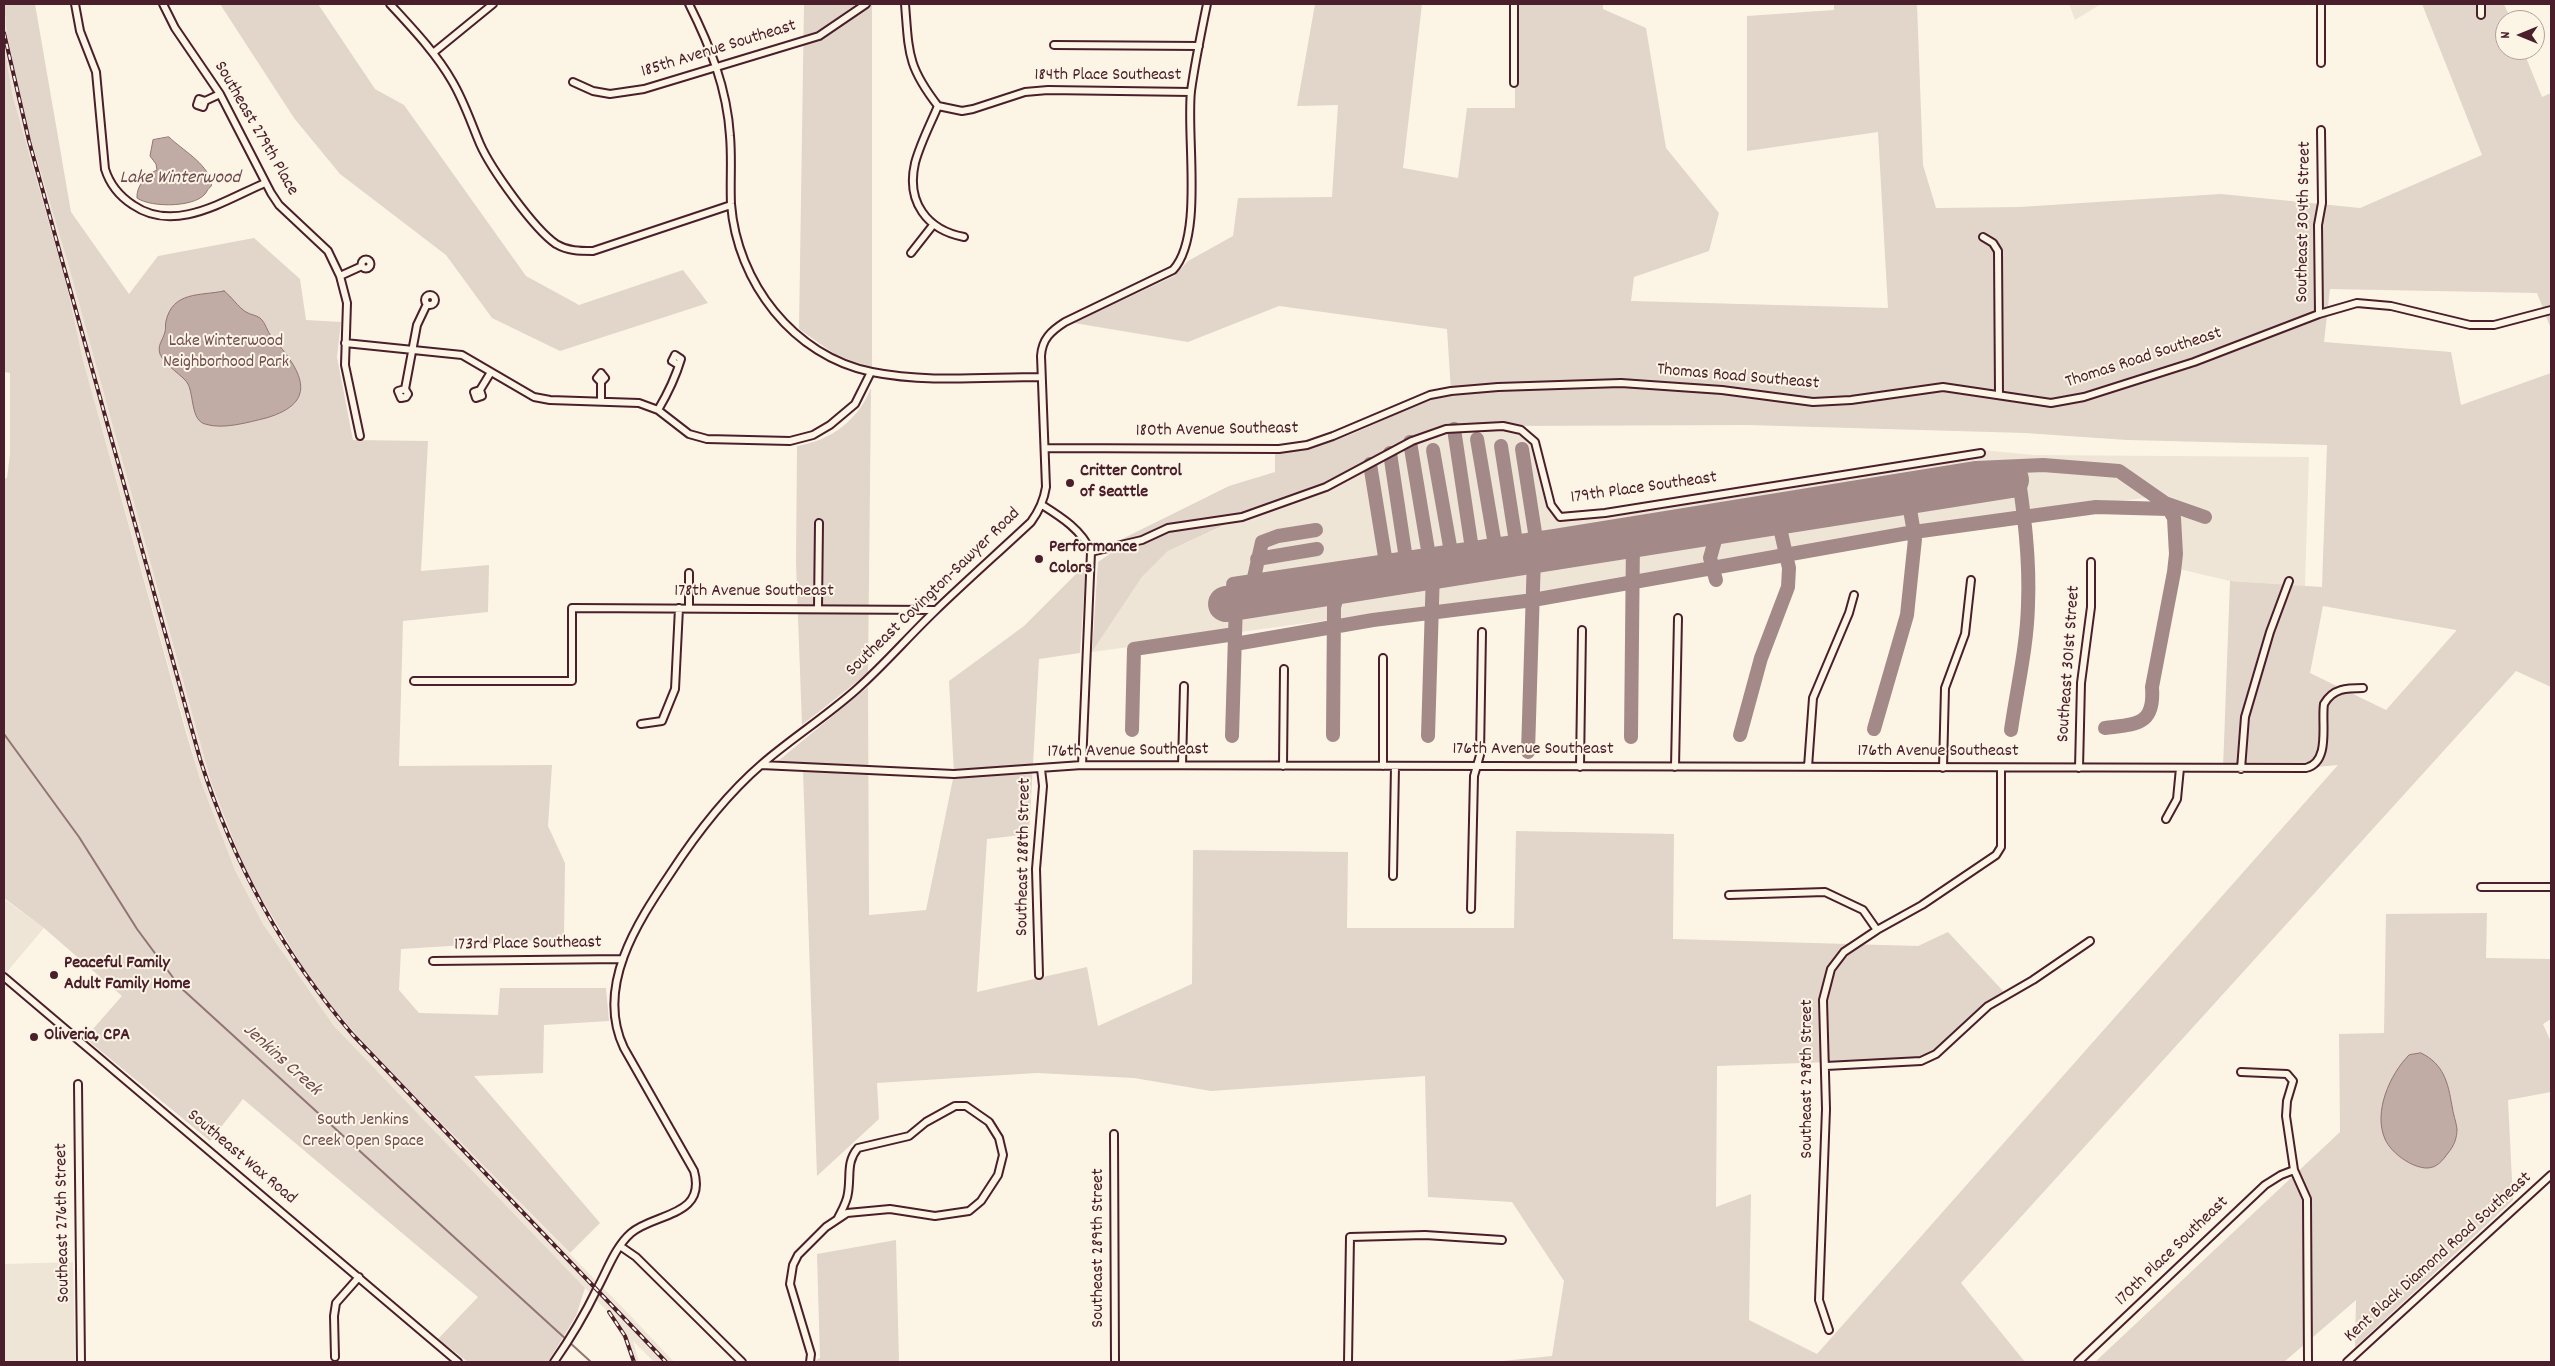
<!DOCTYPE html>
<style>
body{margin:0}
#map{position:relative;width:2555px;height:1366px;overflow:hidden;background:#fcf5e5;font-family:Dekko,sans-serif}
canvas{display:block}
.frame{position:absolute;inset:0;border:5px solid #4a1f2b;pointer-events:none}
.north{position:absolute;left:2495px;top:10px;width:50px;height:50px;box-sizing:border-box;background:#fcf5e5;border:1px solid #b59f9b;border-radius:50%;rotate:270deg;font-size:14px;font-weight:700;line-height:20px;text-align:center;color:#4a1f2b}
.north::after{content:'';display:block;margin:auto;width:18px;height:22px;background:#4a1f2b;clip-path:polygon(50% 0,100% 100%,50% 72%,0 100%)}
</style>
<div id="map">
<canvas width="2555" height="1366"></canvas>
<div class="frame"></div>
<div class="north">N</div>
</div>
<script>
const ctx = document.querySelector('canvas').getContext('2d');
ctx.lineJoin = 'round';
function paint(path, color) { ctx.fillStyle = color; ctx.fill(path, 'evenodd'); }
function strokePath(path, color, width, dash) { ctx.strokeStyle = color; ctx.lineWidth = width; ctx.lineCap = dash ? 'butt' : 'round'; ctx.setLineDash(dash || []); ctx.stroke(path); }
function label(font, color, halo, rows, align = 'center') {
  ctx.font = font + ' Dekko,sans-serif'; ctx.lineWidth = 4; ctx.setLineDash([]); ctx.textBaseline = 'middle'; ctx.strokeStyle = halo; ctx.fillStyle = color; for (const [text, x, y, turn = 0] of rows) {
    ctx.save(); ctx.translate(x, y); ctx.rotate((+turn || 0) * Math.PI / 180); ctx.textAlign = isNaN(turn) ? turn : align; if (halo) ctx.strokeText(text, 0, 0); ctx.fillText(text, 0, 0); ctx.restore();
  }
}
paint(new Path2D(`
 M2069,4H2101L2075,20Z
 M4,11L26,123L67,260L211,782L247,875L280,932L336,1012L386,1067L628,1313L674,1362H654L633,1341L639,1362H631L624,1340L605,1309L334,1026L263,924L235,870L200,779L83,360L67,286L13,97L4,46Z
 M1503,426L1521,430L1535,442L1550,505L1560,517L1605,513L1982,450L2034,455L2309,457L2305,586L2230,581L2170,567L2171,515L2155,497L2012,513L1545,591L1092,652L1142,577L1168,551L1410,442L1446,429Z
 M4,899L44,928L6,973L4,970Z
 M73,1262L75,1362H4V1264Z`), '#eee5d7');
paint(new Path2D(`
 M4,4H35L71,212L129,294L158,256L254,238L300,279L306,320L341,322L337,357L353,440L428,441L421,571L489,565L488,612L403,621L399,766L552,765L548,826L565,863L564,939L401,949L399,990L419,1013L498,1015L500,988H606L609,1021L544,1025L543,1073L474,1076L600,1223L570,1253L386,1067L336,1012L306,972L247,875L211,782L67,260L26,123L7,34Z
 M220,4H318L375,89L404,105L526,276L579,305L683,270L708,303L560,351L492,318L446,255L340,174L294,118Z
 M804,4H872V368L836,355L799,329Z
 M1315,4H1422L1403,168L1458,178L1467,108H1515V4H1603V9L1646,28L1666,148L1719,213L1709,251L1634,277L1631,301L1888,308L1878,132L1747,151V16L1834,10V4H1917L1923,165L1936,208L2020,207L2221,194L2360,208L2482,155L2422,4H2504L2511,20H2505V50H2523L2542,97L2551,93V329L2537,293L2330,289L2324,342L2451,352L2461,405L2551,373V687L2516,671L1961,1283L2025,1362H1492L1552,1356L1564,1281L1512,1202L1428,1197L1425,1076L1211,1091L1134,1078L1037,1073L877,1083L879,1119L817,1176L803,771L767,770L868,687L869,915L926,910L954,774L949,681L1024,626L1086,564L1080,653L1039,659L1029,834L987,839L977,992L1087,967L1098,1026L1192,984L1193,850L1348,852L1347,928H1514L1516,831L1674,834L1673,939L1918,946L1948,932L2004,992L1974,1012L1928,1055L1919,1059L1717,1066L1716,1207L1751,1194L1749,1320L1817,1354L2338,765L2306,768L2223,769L2230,581L2322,587L2327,445L2127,440L2025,433L1747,425L1503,426L1446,429L1410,442L1326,487L1242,517L1168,551L1142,577L1092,652L1098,562L1117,549L1116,542L1229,486L1275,472V452C1340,451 1392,410 1451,391L1447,329L1279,306L1188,342L1074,323L1174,276L1188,261L1233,236L1238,198L1332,197L1338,105L1297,106ZM2323,606L2456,630V631L2386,710L2310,673Z
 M4,46L13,97L67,286L83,360L186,732L200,779L235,870L263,924L334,1026L585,1288L576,1316L548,1362H468L438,1339L478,1297L243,1099L210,1141L85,1038L122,996L44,928L4,898V479L7,478L10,454V373L4,372Z
 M871,388L868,673L802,725L796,563L797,446C832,440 858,420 871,388Z
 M2487,913L2486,958L2551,959V1019L2543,1024L2551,1042V1092L2508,1100L2513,1200L2355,1347L2356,1300L2284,1362H2095L2340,1132L2339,1034L2384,1033L2386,914Z
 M896,1240L899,1362H813L820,1358L817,1254Z`), '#e2d5ca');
const water = new Path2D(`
 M169,137C182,150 207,163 211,182C213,187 209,187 207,191C199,208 151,208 137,198C136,186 147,174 157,170L156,164L150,156L153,140Z
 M224,291C232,297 238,307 246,312C251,315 256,315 260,318C266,323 267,332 272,337C301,370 321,402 266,418C249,422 223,430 205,424C191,420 194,396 188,384C185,377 164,365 160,354C157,345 163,340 165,332C166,329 165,325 166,321C173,291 200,296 224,291Z
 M2421,1053C2444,1064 2448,1083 2452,1106C2453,1114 2456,1121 2457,1129C2457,1138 2454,1146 2448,1153C2443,1160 2437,1168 2427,1168C2412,1168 2391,1153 2385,1139C2373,1112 2390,1074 2409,1055Z`);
paint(water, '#c0aca5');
strokePath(water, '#917474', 1);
strokePath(new Path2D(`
 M4,734L79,837L137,929L180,987L591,1362`), '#917474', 2);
strokePath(new Path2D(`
 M1454,429L1472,549
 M1477,439L1495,545
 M1410,442L1429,556
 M1501,446L1516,542
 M1522,449L1536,539
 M1433,450L1451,552
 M1390,453L1406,559
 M1370,464L1386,563
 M1976,468L2043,465L2119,471L2165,503L2174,518L2176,554L2174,572L2152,687C2155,726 2136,724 2105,728
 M2165,503L2205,517
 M1554,536L1579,549
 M1257,559L1317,549
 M1371,565L1373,581
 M1716,580L1710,558L1719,526
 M1253,582L1262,542L1278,536L1316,530
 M1235,644L1373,620L1533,600L1914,532L2096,507L2168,509
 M1874,729L1907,615L1915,539L1905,480
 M1132,730L1134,649L1235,634
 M2011,730C2017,688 2027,647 2028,605C2030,558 2024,513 2017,467
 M1333,735L1334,607L1340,586
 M1740,735L1761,658L1788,587L1789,568L1774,501
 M1232,736L1236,602L1233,584L1554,536L1976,468L1980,484
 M1428,736L1433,571
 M1631,737L1633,540
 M1528,752L1534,556`), '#a38a88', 14);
strokePath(new Path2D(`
 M1226,604L2011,480`), '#a38a88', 36);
const minor = new Path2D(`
 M75,4L80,31L96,72L105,169C110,185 119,196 133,205C175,234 225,200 265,183
 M163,4L175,28L220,94L271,193L279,205L328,251L340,276L347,303L345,365L360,436
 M390,4C412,28 436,53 452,81C464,101 471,123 480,144C491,169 534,229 556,244C568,251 579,251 593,251L731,205
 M689,4C710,46 727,88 730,136C732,159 730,181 731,204C737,282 793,356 872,372C926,383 986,377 1041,377
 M905,4C909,53 907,66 938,106C930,125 920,144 915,163C906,202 927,230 964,237
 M1514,4V83
 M2321,4V63
 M2481,15V4
 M1054,45L1199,46
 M433,53L493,4
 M573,82L593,91L610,94L644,89L819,36L866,4
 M205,101L203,107L197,105L199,99L205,101L220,94
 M938,106L962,111L973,109L1025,92L1048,90L1191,92
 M1983,237L1993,243L1998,251L1999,395
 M911,253L933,225
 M361.5 264a4.5 4.5 0 1 1 9 0a4.5 4.5 0 1 1-9 0Z
 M340,276L362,266
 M425 300a5 5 0 1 1 10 0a5 5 0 1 1-10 0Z
 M2319,314L2318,225L2322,203L2321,130
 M345,343L462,355L534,397L550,400L639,403L658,410L689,434L707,439L790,441L813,435L830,425L855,404L871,372
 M601,382L597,378L601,373L605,378L601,382V401
 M405,389L398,391L401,398L406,397L408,394L405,389L417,325L427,304
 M480,390L482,396L476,398L474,392L480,390L491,372
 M658,410C668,393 676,376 681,359L675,355L672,361L677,364
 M1046,448L1279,449L1307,445L1333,436L1430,395L1451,391L1498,387L1621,383L1722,390L1813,402L1851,400L1943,387L2051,403L2084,397L2194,362L2319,314L2357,303L2391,306L2470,325H2494L2551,310
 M1042,505C1061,517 1082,530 1091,552L1082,765
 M1091,552L1142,540L1168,528L1242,517L1326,487L1412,441L1446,429L1503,426L1521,430L1535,442L1551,505L1560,517L1605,513L1981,453
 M689,573V608
 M818,608L819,523
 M1383,658V766
 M414,681H572V608L936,610
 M641,724L662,721L675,689L679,608
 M761,765L954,774L1082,765L2306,768C2331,762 2321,723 2324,704C2333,688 2347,688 2363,688
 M1182,765L1184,686
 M1283,766L1284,669
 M1580,767L1582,630
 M1675,767L1678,618
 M1808,767L1813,698L1849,613L1854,595
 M1943,768L1945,688L1965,634L1971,580
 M2079,768L2081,683L2091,607V562
 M2241,769L2245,717L2270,632L2289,581
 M2166,819L2177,799L2180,768
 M1393,876L1395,766
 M2481,887H2551
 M1729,895L1825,892L1863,910L1877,930
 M1471,909L1474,776L1480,755L1482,632
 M433,961L623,959
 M1039,975L1036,869L1043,786L1041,769
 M4,977L458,1362
 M1826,1066L1921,1061L1936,1054L1988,1006L2033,980L2090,941
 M2241,1072L2287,1074L2293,1081L2287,1101L2286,1116L2294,1170L2307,1199L2308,1362
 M78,1084L81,1362
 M1114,1134L1115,1362
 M620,1246L636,1257L742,1362
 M1829,1330L1819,1300L1826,1109L1823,1000L1831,969L1844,952L1877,930L1922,905L1996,855L2001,847V768
 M335,1357L334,1316L336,1303L359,1277
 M554,1362C570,1339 585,1314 597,1289C607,1271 615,1247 631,1233C654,1213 707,1217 694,1171L624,1048C595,987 637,923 670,874C696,834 726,795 762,764C792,738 827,716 857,689C884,665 908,637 934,612C966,581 999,552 1031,522C1039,511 1044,500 1046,487L1041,356C1042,339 1051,331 1065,322L1173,270C1204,237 1186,137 1191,91C1195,62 1201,33 1207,4
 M810,1362L811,1354L790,1284L793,1265L798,1255L826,1227L847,1213L890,1209L935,1216L969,1211L981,1201L998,1175L1003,1155L999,1138L989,1122L966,1106H955L926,1122L909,1136L858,1148C846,1162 851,1175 848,1193C847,1202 842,1210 838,1218
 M1348,1362L1350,1237L1425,1235L1502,1240
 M2078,1362L2265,1185L2281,1175L2294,1170
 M2347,1362L2551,1175`);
strokePath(minor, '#4a1f2b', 10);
strokePath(minor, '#fcf5e5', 6);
const rail = new Path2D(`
 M4,33L29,141L200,759C233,863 282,953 353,1035L666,1362
 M609,1312L625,1336L634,1362`);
strokePath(rail, '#4a1f2b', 4);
strokePath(rail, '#fcf5e5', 2, [5.5]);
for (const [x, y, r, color] of [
 [1070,483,5,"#4a1f2b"],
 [1039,559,5,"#4a1f2b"],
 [54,975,5,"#4a1f2b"],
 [34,1037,5,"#4a1f2b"]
]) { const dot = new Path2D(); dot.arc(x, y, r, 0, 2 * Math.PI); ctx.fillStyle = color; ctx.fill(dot); strokePath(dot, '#fcf5e5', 2); }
label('18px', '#4a1f2b', '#fcf5e5', [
 ["185th Avenue Southeast",719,50,-17],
 ["184th Place Southeast",1108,77],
 ["Southeast 279th Place",255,129,60],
 ["Southeast 304th Street",2305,222,-89],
 ["Thomas Road Southeast",2144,359,-18],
 ["Thomas Road Southeast",1738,378,5],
 ["180th Avenue Southeast",1217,431,-1],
 ["179th Place Southeast",1644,489,-8],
 ["178th Avenue Southeast",754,593],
 ["Southeast Covington-Sawyer Road",934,593,-44],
 ["Southeast 301st Street",2070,664,-86],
 ["176th Avenue Southeast",1533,751],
 ["176th Avenue Southeast",1128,752,-1],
 ["176th Avenue Southeast",1938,753],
 ["Southeast 288th Street",1025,857,-89],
 ["173rd Place Southeast",528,945,-1],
 ["Southeast 298th Street",1809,1079,-90],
 ["Southeast Wax Road",241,1158,40],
 ["Southeast 276th Street",64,1223,-91],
 ["Southeast 289th Street",1100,1248,-90],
 ["170th Place Southeast",2173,1252,-44],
 ["Kent Black Diamond Road Southeast",2439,1258,-42]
]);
label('18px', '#704c53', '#fcf5e5', [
 ["Lake Winterwood",226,343],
 ["Neighborhood Park",226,364],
 ["South Jenkins",363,1122],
 ["Creek Open Space",363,1143]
]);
label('bold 18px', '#4a1f2b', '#fcf5e5', [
 ["Critter Control",1080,473],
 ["of Seattle",1080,494],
 ["Performance",1049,549],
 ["Colors",1049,570],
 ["Peaceful Family",64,965],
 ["Adult Family Home",64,986],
 ["Oliveria, CPA",44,1037]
], 'left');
label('italic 19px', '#6d4950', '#fcf5e5', [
 ["Lake Winterwood",180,179],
 ["Jenkins Creek",281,1061,42]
]);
</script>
